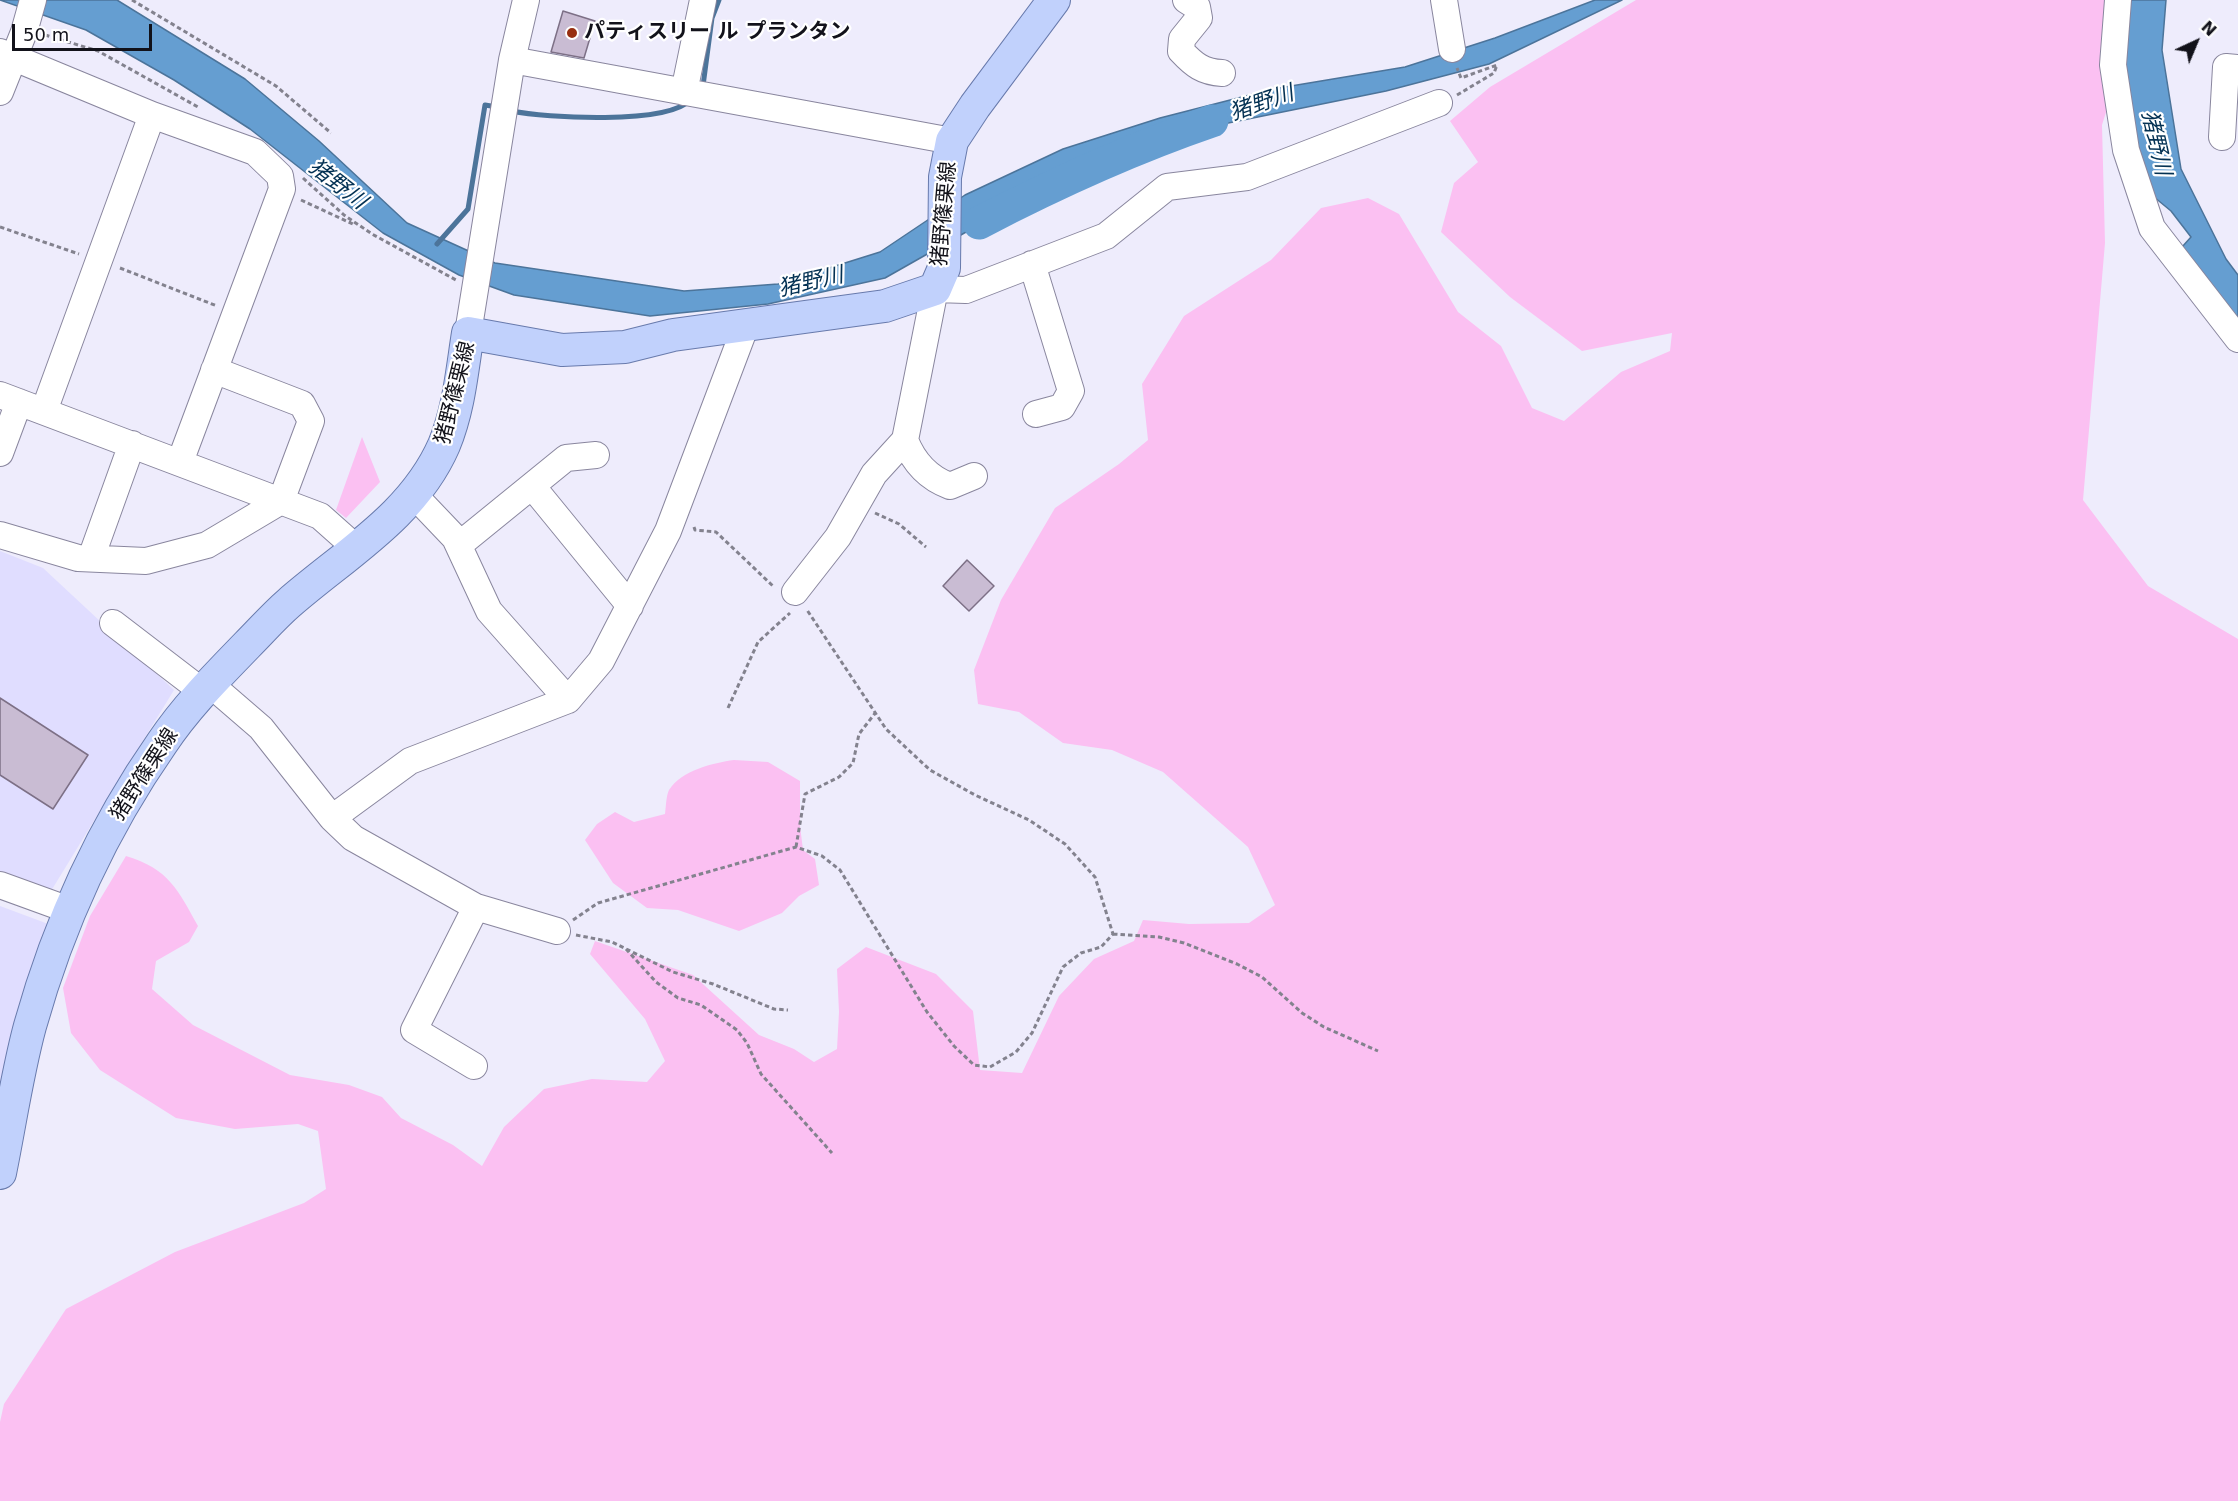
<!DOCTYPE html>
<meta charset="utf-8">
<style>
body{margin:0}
#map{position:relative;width:2238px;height:1501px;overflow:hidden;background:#eeecfc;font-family:"DejaVu Sans",sans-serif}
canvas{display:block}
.north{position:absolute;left:2166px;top:12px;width:60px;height:60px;-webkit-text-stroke:4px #fff;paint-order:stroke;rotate:44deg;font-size:16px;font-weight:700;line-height:24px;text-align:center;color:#12121a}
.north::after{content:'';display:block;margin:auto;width:21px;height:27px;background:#12121a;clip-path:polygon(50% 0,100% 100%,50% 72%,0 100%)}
.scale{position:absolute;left:12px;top:24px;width:140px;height:27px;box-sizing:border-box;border:3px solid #12121a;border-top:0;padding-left:8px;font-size:18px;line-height:21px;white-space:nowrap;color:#12121a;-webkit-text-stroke:4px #fff;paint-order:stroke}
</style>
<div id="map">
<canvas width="2238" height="1501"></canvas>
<div class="north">N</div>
<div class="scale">50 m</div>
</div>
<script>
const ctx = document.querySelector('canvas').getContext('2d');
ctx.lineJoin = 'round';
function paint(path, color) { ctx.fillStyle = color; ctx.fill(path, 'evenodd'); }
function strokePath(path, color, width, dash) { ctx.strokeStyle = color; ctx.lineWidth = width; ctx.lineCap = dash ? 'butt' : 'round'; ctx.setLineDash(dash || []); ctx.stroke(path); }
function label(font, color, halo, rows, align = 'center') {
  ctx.font = font + ' "DejaVu Sans","Noto Sans JP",sans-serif'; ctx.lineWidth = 4.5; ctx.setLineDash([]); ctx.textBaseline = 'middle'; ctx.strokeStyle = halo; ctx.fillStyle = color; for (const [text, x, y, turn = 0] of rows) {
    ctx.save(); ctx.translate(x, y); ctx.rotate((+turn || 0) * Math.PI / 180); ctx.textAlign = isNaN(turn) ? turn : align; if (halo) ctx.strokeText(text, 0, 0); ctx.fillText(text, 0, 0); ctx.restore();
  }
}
paint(new Path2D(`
 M0,551L43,568L174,690L51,891L0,873Z
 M0,906L51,925L0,1090Z`), '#e0ddff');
paint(new Path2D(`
 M1636,0H2141L2102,125L2105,243L2083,500L2148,586L2238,639V1501H0V1422L4,1404L66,1309L175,1252L304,1203L326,1189L318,1131L298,1124L235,1129L176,1118L100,1070L71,1033L63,988L90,916L126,856C169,869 178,890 198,926L189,942L156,961L152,989L193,1025L290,1075L349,1085L382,1097L401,1118L453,1145L482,1166L504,1127L544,1089L592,1079L647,1082L665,1061L645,1019L590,954L595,941L693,975L759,1035L794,1049L814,1062L837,1049L839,1012L837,969L866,947L936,974L973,1011L980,1070L1022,1073L1059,996L1094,959L1134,941L1143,920L1189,924L1249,923L1275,905L1248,847L1163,772L1112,750L1063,743L1019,712L978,704L974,670L1001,600L1055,508L1119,464L1148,440L1142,384L1184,316L1271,260L1321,208L1368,198L1399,214L1458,312L1501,346L1532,408L1564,421L1621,372L1670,351L1672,333L1582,351L1510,297L1441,232L1454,183L1478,162L1450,121L1490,87Z
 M362,437L380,482L346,518L336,510Z
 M734,760L768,762L800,781V826L803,850L815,859L819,885L799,896L782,913L739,931L678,910L647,908L613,883L585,840L597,824L615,812L634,822L665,814C666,807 666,796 669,790C682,770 713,763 734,760Z`), '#fbc0f2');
const water = new Path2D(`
 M0,0H117L245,79L319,141L407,223L495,263L684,291L778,284L880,252L965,195L1063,149L1160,118L1273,89L1405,67L1495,38L1595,0H1622L1489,64L1386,91L1174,134L1019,202L885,278L768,304L650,316L514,295L459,275L383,233L250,129L174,80L86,30Z
 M2126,0H2166L2162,50L2181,169L2226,259L2238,275V320L2182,247L2191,237L2171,211L2148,192L2134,149L2125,80Z`);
paint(water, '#659ed1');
strokePath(water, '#4c749a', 1.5);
strokePath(new Path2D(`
 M700,88L703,86L712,18L719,0
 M512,111C545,118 667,125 690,100
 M437,244L468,209L485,105L497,107`), '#4c749a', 5);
strokePath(new Path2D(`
 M979,223C1054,184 1133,148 1212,121`), '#659ed1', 33);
const building = new Path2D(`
 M563,11L595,21L584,58L551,52Z
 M967,560L994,586L969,611L943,586Z
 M0,698L88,755L53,809L0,775Z`);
paint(building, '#c9bcd3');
strokePath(building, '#7d7086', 1.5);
const minor = new Path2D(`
 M1186,0L1197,7L1199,18L1182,39L1181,51C1194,65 1203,72 1222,73
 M1444,0L1452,49
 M2118,0L2113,65L2126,150L2152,228L2238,339
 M0,52L152,115L255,152L280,176L282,189L180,462
 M512,60L952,141
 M0,92L24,32L33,0
 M684,92L703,0
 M2222,137L2226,67L2238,68
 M1032,264L1071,391L1062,407L1036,414
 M468,333L512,60L526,0
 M0,395L320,516L356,548
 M44,411L152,115
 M905,440C914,463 928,478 950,486L974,476
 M0,453L19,402
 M532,486L630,606
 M414,495L455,538L489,611L568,700
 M0,535L78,558L146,561L207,545L281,501L311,421L302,404L214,370
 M459,545L566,458L596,455
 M91,558L132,444
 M795,592L838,537L874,474L905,440L935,289L966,290L1106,236L1167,187L1247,177L1439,103
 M113,623L203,692
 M210,684L261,728L332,818L410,761L568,700L601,661L668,531L746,325
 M332,818L353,838L476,907L557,931
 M0,885L69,910
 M474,1066L414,1030L476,907`);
const major = new Path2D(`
 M0,1173C10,1124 17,1074 30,1026C58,926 102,829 162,743C186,707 217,676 247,645C261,631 274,616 289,603C345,554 413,516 444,445C459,409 462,371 468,333L562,350L625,347L673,335L885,306L935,289L944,268L945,177L952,141L975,106L1054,0`);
strokePath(minor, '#89869e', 28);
strokePath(major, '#687aac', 34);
strokePath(new Path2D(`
 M132,0L276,86L331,133
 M45,35L98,51L198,107
 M1457,95L1494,73L1497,65L1461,78L1457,68
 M303,178L344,215L372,234L456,280
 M301,200L355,225
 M0,227L79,254
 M120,268L217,306
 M875,513L899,524L926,547
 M694,527L695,530L716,532L774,587
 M728,708L758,642L790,613
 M796,847L805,794L839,777L853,763L859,734L876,712
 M573,920L598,903L796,847L822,856L840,870L927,1012L954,1046L974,1065L990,1067L1016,1052L1032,1033L1063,967L1081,953L1101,947L1113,934L1095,877L1065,844L1029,820L975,795L930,770L886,729L807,610
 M1113,934L1159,937L1184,943L1237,964L1262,977L1302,1013L1324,1027L1378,1051
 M576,935L612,942L673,972L713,984L774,1009L788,1010
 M626,949L656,982L678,998L701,1005L737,1030L747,1043L761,1074L832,1153`), '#83828e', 3, [4.5, 3]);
strokePath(minor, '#fff', 26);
strokePath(major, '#c1d1fc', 32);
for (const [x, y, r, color] of [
 [572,33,6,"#972f11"]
]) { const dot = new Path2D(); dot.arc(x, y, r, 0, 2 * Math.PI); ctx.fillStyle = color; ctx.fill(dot); strokePath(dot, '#fff', 2); }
label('bold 21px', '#12121a', '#fff', [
 ["パティスリー ル プランタン",584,33]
], 'left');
label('21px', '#12121a', '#fff', [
 ["猪野篠栗線",945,214,-85],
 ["猪野篠栗線",456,393,-76],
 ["猪野篠栗線",145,775,-57]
]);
label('italic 22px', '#033153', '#fff', [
 ["猪野川",1262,104,-19],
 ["猪野川",2155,143,77],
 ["猪野川",337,185,38],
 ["猪野川",811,283,-13]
]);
</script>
